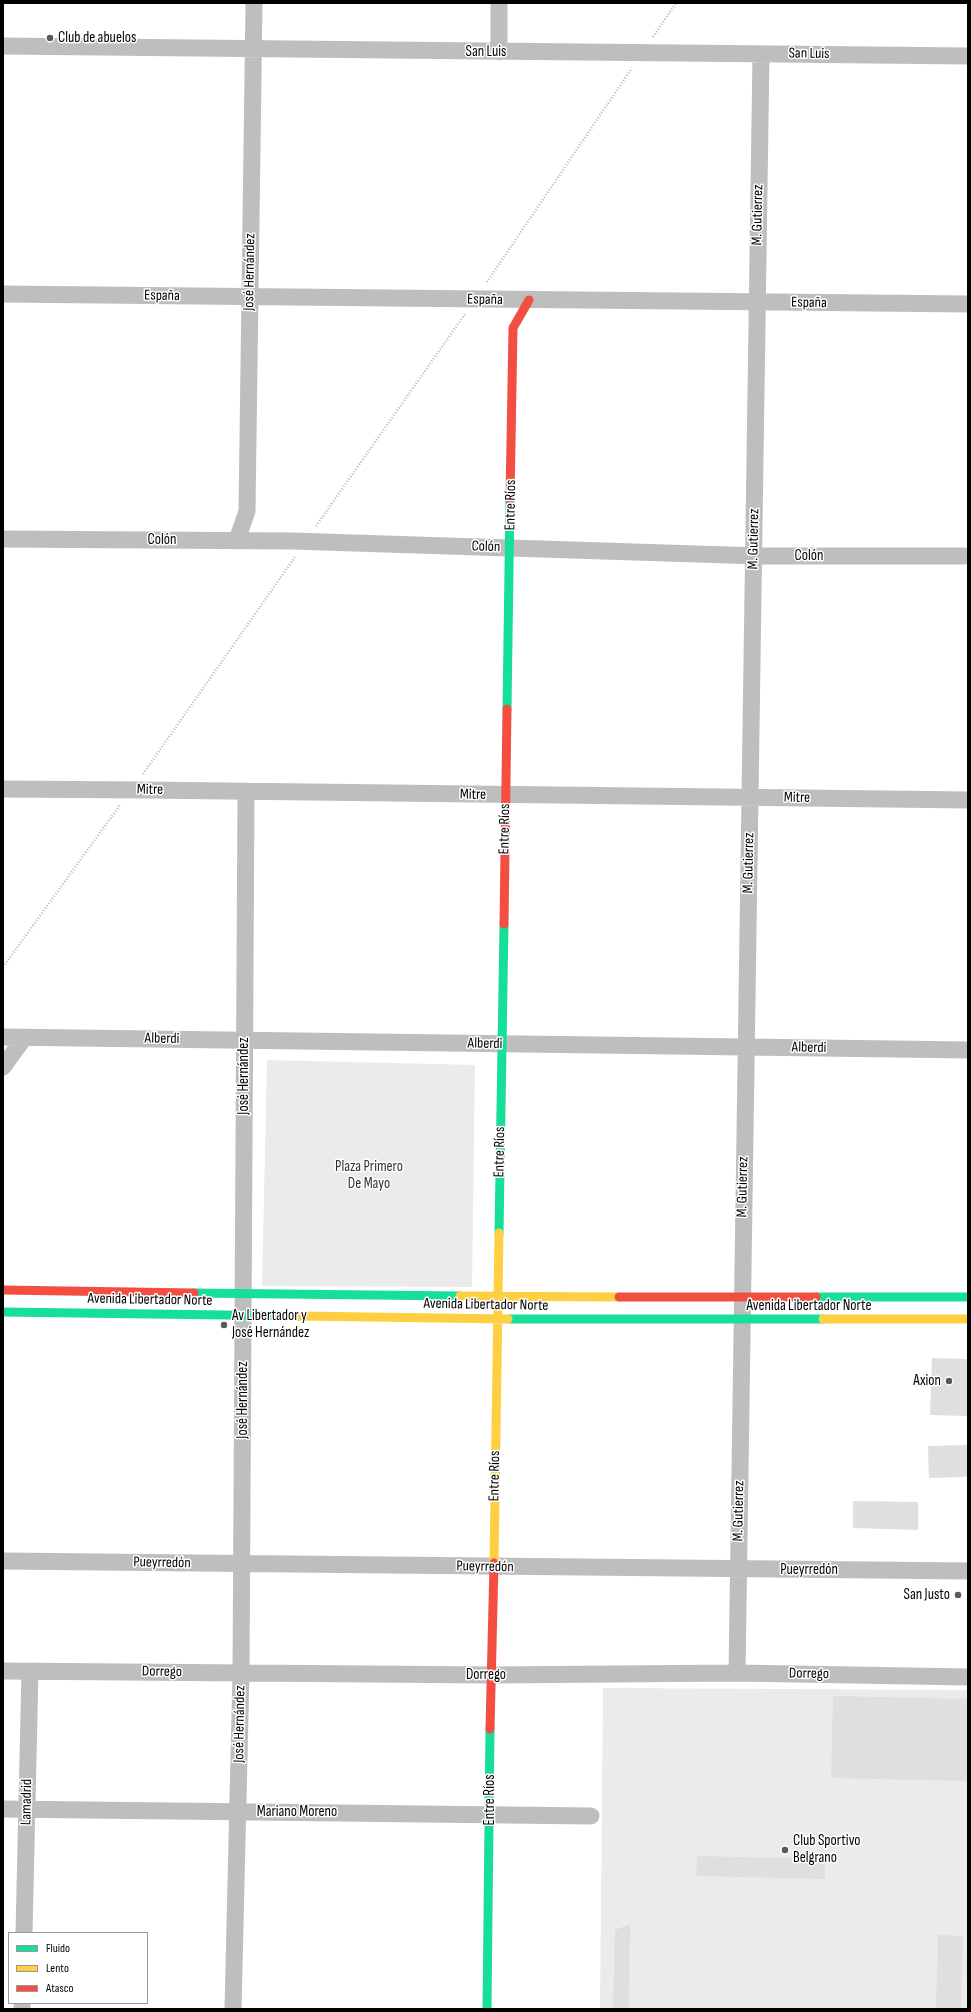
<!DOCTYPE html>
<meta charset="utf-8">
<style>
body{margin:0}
#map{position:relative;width:971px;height:2012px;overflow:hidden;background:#fff;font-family:"Sofia Sans Condensed",sans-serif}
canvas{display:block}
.frame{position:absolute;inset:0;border:4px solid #000;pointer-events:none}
.legend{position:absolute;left:8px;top:1932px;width:140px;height:72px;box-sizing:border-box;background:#fff;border:1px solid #999;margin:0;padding:5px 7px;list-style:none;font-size:12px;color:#000}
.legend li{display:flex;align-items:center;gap:8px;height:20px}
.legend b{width:20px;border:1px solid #999}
</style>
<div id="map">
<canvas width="971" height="2012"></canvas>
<div class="frame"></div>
<ul class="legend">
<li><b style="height:5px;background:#16e098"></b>Fluido</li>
<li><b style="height:5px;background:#ffcf43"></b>Lento</li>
<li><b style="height:5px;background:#f24e42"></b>Atasco</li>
</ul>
</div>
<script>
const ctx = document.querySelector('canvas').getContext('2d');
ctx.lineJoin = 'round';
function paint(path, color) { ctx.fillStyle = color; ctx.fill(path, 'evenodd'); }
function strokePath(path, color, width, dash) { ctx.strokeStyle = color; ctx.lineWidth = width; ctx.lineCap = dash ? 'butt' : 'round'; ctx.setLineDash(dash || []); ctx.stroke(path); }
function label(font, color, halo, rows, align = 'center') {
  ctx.font = font + ' "Sofia Sans Condensed",sans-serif'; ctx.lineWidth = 3; ctx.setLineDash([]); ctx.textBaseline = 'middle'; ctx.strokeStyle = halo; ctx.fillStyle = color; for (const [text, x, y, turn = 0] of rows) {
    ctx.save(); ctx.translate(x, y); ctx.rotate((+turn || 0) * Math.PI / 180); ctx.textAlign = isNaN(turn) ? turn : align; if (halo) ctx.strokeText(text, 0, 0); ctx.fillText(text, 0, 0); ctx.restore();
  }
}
paint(new Path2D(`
 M267,1060L475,1065L472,1287L262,1286Z
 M603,1688L968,1690V2009H600Z`), '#ebebeb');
paint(new Path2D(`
 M932,1358L968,1359V1416L930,1415Z
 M968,1445V1477L929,1478L928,1446Z
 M853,1501L918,1502V1530L853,1528Z
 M833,1696L968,1699V1781L831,1778Z
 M697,1856L825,1859V1879L696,1876Z
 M630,1924L629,2009H613L615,1930Z
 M938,1935L963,1936L961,2009H936Z`), '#dfdfdf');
strokePath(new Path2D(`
 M653,37L676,3
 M487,282L632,68
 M316,526L465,314
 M143,774L295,557
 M3,967L120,805`), '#b9b9b9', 2.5, [1, 2]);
strokePath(new Path2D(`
 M3,46L968,56
 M499,52V3
 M3,294L968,304
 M3,539L292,541L759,556H968
 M237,540L247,511L254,3
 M3,789L144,790L968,800
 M3,1037L968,1050
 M3,1067L24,1038
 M3,1561L968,1571
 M3,1671L491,1675L737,1673L968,1677
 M737,1673L761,54
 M3,1809L591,1816
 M24,1933L30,1671
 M22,2009V2003
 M233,2009L241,1673L246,791`), '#bebebe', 17);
strokePath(new Path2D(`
 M507,709L510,500
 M499,1233L504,924
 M194,1293L460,1296
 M816,1297H968
 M3,1312L299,1316
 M508,1319H823
 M487,2009L490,1729`), '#16e098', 9);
strokePath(new Path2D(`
 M460,1296L619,1297
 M299,1316L508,1319
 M823,1319H968
 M494,1563L499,1233`), '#ffcf43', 9);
strokePath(new Path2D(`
 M510,500L513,328L529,300
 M504,924L507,709
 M3,1290L194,1293
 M619,1297H816
 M490,1729L494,1563`), '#f24e42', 9);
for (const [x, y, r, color] of [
 [50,38,4,"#595959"],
 [224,1325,4,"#595959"],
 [949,1381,4,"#595959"],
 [958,1595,4,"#595959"],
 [785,1850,4,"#595959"]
]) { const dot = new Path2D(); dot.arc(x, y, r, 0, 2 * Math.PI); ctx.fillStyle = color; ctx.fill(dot); strokePath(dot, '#fff', 1.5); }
label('15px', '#000', '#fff', [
 ["Club de abuelos",58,38],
 ["Av Libertador y",232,1316],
 ["José Hernández",232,1333],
 ["Axion",941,1381,"right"],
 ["San Justo",950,1595,"right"],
 ["Club Sportivo",793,1841],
 ["Belgrano",793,1858]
], 'left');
label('15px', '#000', '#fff', [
 ["San Luis",486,52],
 ["San Luis",809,54,1],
 ["M. Gutierrez",758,215,-89],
 ["José Hernández",250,272,-89],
 ["España",162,296,1],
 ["España",485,300,1],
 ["España",809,303,1],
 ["Entre Ríos",511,505,-89],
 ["M. Gutierrez",754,539,-89],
 ["Colón",162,540],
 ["Colón",486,547,2],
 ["Colón",809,556],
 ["Mitre",150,790,1],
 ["Mitre",473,795,1],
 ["Mitre",797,798,1],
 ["Entre Ríos",505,829,-89],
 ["M. Gutierrez",749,863,-89],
 ["Alberdi",162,1039,1],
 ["Alberdi",485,1044,1],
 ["Alberdi",809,1048,1],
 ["José Hernández",244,1076,-90],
 ["Entre Ríos",500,1152,-89],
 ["M. Gutierrez",743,1187,-89],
 ["Avenida Libertador Norte",150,1300,1],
 ["Avenida Libertador Norte",486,1305,1],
 ["Avenida Libertador Norte",809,1306],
 ["José Hernández",243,1400,-90],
 ["Entre Ríos",495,1476,-89],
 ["M. Gutierrez",739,1511,-89],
 ["Pueyrredón",162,1563,1],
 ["Pueyrredón",485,1567,1],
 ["Pueyrredón",809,1570],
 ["Dorrego",162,1672,1],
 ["Dorrego",809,1674,1],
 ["Dorrego",486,1675],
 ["José Hernández",240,1724,-89],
 ["Entre Ríos",490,1800,-90],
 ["Lamadrid",27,1802,-89],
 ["Mariano Moreno",297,1812]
]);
label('15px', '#323232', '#fff', [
 ["Plaza Primero",369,1167],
 ["De Mayo",369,1184]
]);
</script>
